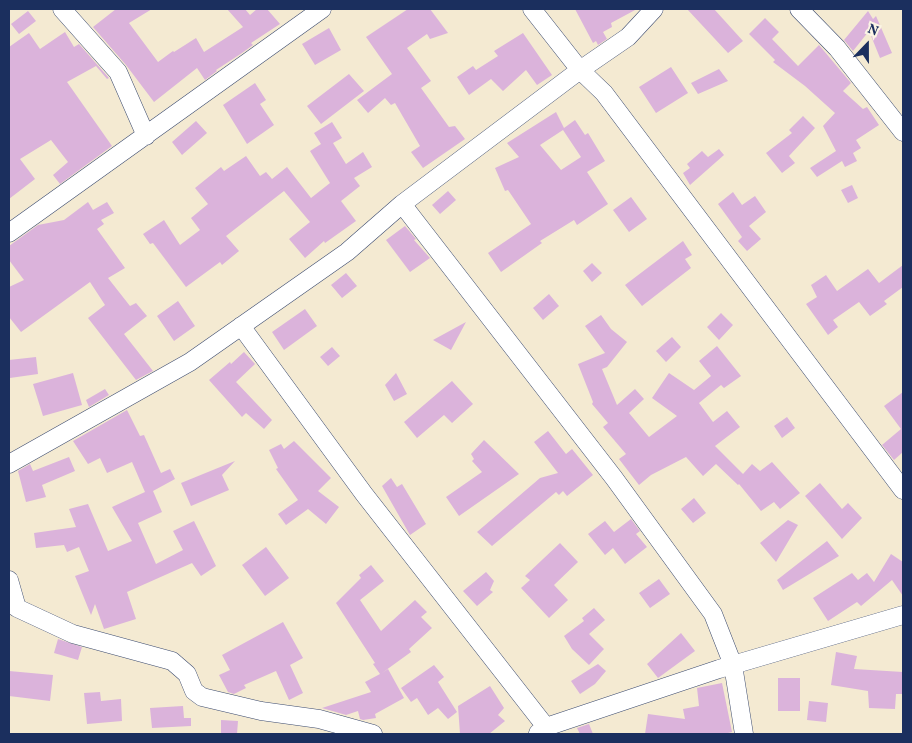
<!DOCTYPE html>
<style>
body{margin:0}
#map{position:relative;width:912px;height:743px;overflow:hidden;background:#f4ead2;font-family:Vollkorn,serif}
canvas{display:block}
.frame{position:absolute;inset:0;border:10px solid #1b2f5e;pointer-events:none}
.north{position:absolute;left:842px;top:20px;width:50px;height:50px;-webkit-text-stroke:4px #fcf5e5;paint-order:stroke;rotate:22deg;font-size:14px;font-weight:700;line-height:20px;text-align:center;color:#1b2f5e}
.north::after{content:'';display:block;margin:auto;width:18px;height:22px;background:#1b2f5e;clip-path:polygon(50% 0,100% 100%,50% 72%,0 100%)}
</style>
<div id="map">
<canvas width="912" height="743"></canvas>
<div class="frame"></div>
<div class="north">N</div>
</div>
<script>
const ctx = document.querySelector('canvas').getContext('2d');
ctx.lineJoin = 'round';
function paint(path, color) { ctx.fillStyle = color; ctx.fill(path, 'evenodd'); }
function strokePath(path, color, width, dash) { ctx.strokeStyle = color; ctx.lineWidth = width; ctx.lineCap = dash ? 'butt' : 'round'; ctx.setLineDash(dash || []); ctx.stroke(path); }
paint(new Path2D(`
 M116,9H152L129,23L158,62L173,51L174,52L196,38L204,52L243,27L227,9H245L250,15L257,9H267L280,24L251,43L253,45L242,53L216,70L217,71L205,80L197,68L154,102L126,65L93,27Z
 M408,9H430L448,33L430,39L427,34L407,48L431,81L421,88L449,127L455,126L465,139L423,168L411,152L420,146L395,103L391,105L385,98L368,113L357,100L392,74L366,37Z
 M575,9H637L611,23L612,27L603,32L607,39L598,45L596,41L593,43Z
 M687,9H714L743,41L728,53Z
 M28,11L36,21L19,34L11,24Z
 M868,11L873,19L876,16L892,53L880,58L869,31L853,51L844,40Z
 M765,18L779,32L772,39L798,66L819,45L851,83L843,91L863,109L867,107L879,125L856,140L861,148L853,153L857,161L845,167L842,161L817,177L810,168L836,151L823,126L835,113L805,86L773,62L775,60L749,34Z
 M329,28L341,50L315,65L302,44Z
 M65,32L74,47L79,44L109,78L107,79L96,66L67,82L112,146L60,184L53,175L68,162L51,140L20,159L35,179L9,199V47L29,33L40,49Z
 M523,33L552,75L537,85L526,70L503,91L491,79L469,95L457,77L473,66L476,70L498,56L494,51Z
 M671,67L688,93L656,113L639,87Z
 M719,69L728,81L698,94L691,83Z
 M349,74L364,91L321,124L307,106Z
 M255,83L266,100L260,104L274,125L247,144L223,105Z
 M556,112L564,128L575,120L585,135L588,133L605,161L587,172L608,204L577,225L574,220L540,241L542,243L501,272L488,253L531,224L508,190L505,191L495,168L519,157L507,143ZM563,130L581,157L561,170L540,145Z
 M803,116L815,128L789,156L795,163L782,173L766,153L792,133L789,130Z
 M196,121L207,133L182,155L172,142Z
 M332,122L342,138L333,143L346,164L363,152L372,167L354,178L360,186L341,201L356,221L325,243L324,241L305,258L289,239L310,222L284,191L226,236L239,251L222,265L220,262L186,287L153,243L150,244L143,234L164,220L180,245L200,230L191,218L208,204L195,188L221,167L224,171L246,156L260,176L266,172L272,179L287,167L311,198L330,183L310,151L321,144L314,133Z
 M719,149L724,155L690,185L683,173L690,168L687,164L702,151L708,157Z
 M852,185L858,198L848,203L841,190Z
 M448,191L456,200L440,214L432,205Z
 M733,192L742,205L755,196L766,212L749,226L761,239L747,251L738,241L742,237L718,204Z
 M631,197L647,219L629,232L613,210Z
 M88,202L93,210L107,202L114,213L101,220L104,224L97,229L125,268L108,278L130,306L136,303L147,316L124,334L153,371L136,380L88,318L105,305L90,282L21,332L9,317V287L24,280L9,260V246L38,225L64,220Z
 M405,226L416,239L414,240L430,258L410,272L386,240Z
 M683,241L692,255L685,259L691,268L642,306L625,285Z
 M592,263L602,273L592,282L583,271Z
 M903,265V287L884,301L887,304L870,316L859,302L833,320L838,327L828,335L806,304L817,297L811,285L826,275L837,291L868,269L879,283Z
 M346,273L357,286L342,298L331,285Z
 M549,294L559,306L543,320L533,308Z
 M178,301L195,326L174,341L157,316Z
 M305,309L317,326L284,350L272,332Z
 M721,313L733,325L719,340L707,327Z
 M601,315L611,329L627,342L607,367L602,369L617,405L635,389L644,399L629,413L649,437L677,416L652,398L669,373L694,390L711,376L699,361L717,346L741,376L724,388L721,385L699,403L713,422L727,411L740,427L715,446L743,474L752,464L760,471L772,462L800,493L780,509L774,502L761,511L739,484L738,485L716,464L703,476L686,457L651,475L639,485L619,459L626,454L603,427L608,423L592,404L593,402L578,364L605,353L585,326Z
 M466,322L451,350L433,340Z
 M672,337L681,347L666,362L656,351Z
 M332,347L340,356L328,366L320,357Z
 M244,352L255,364L236,382L272,420L264,429L246,413L242,417L209,380L230,362L231,364Z
 M36,357L38,374L10,378L9,360Z
 M73,373L82,405L43,416L33,384Z
 M396,373L407,394L394,401L385,385Z
 M452,381L473,404L452,423L444,415L417,438L404,422Z
 M105,389L109,395L89,407L86,400Z
 M903,392V452L894,460L882,445L901,429L884,406Z
 M127,410L140,436L144,435L161,473L170,469L175,479L153,491L162,512L138,523L156,564L183,550L173,531L194,521L216,566L201,576L192,563L127,592L136,619L104,629L95,604L91,615L75,576L89,571L79,547L67,552L64,545L36,548L34,533L76,527L69,509L88,504L108,551L132,541L112,507L145,492L132,462L107,473L100,458L88,464L73,441Z
 M787,417L795,428L782,438L774,426Z
 M548,431L566,454L572,449L593,475L567,496L563,491L559,495L556,492L492,546L477,532L540,478L558,473L534,442Z
 M484,440L519,474L459,516L446,497L482,472L472,461L474,459L471,454Z
 M294,441L331,478L318,491L339,507L326,524L308,509L286,525L278,514L298,500L276,469L278,468L269,450L281,444L284,449Z
 M69,457L75,471L42,485L46,497L26,502L18,471L30,464L33,471Z
 M235,461L222,475L229,490L191,506L181,483Z
 M391,478L397,487L402,484L426,524L410,535L382,486Z
 M820,483L842,509L848,503L862,518L842,539L805,496Z
 M694,498L706,513L693,523L681,509Z
 M631,519L640,531L636,534L647,547L625,564L613,548L605,555L588,534L605,521L614,532Z
 M788,520L798,525L776,562L760,543Z
 M827,541L839,556L783,590L777,580Z
 M560,543L578,562L554,585L568,600L549,618L521,588L530,580L525,576Z
 M266,547L289,578L265,596L242,565Z
 M891,554L903,562V596L892,580L861,606L857,602L828,621L813,598L852,573L858,580L867,573L874,582Z
 M371,565L384,581L360,600L381,631L415,600L427,612L421,617L432,628L409,649L411,652L382,673L388,669L404,698L375,714L376,718L363,720L360,719L358,711L346,715L322,708L371,692L365,682L380,674L373,664L375,663L336,603L361,578L359,575Z
 M486,572L494,581L490,590L493,592L477,606L463,591Z
 M659,579L670,594L650,608L639,593Z
 M594,608L605,620L589,634L604,649L589,665L572,649L564,636L584,621L582,618Z
 M283,622L303,658L290,665L303,693L289,700L276,671L244,685L246,688L234,694L228,692L219,675L230,670L222,655Z
 M681,633L695,651L658,678L647,664Z
 M58,639L82,647L78,660L54,653Z
 M836,652L857,656L854,669L903,672V694H896L895,709L869,708L868,691L831,685Z
 M598,664L606,671L595,684L580,694L571,681Z
 M434,665L444,677L438,682L457,712L448,719L438,708L428,715L417,698L411,702L401,688Z
 M9,671L53,675L50,701L9,696Z
 M778,678H800V711H778Z
 M722,683L732,732L724,734H645L648,714L685,719L683,709L699,706L697,688Z
 M490,686L504,708L498,715L505,721L489,734H460L458,706Z
 M100,692L101,701L121,699L122,721L87,724L84,693Z
 M809,701L828,703L826,722L807,720Z
 M183,706L184,718H191V726L152,728L150,708Z
 M221,720L238,721L237,734H221Z
 M589,724L593,734H580L577,728Z`), '#dbb3db');
const minor = new Path2D(`
 M62,9L118,72L146,136
 M532,9L580,70L604,93L903,490
 M799,9L837,48L903,132
 M402,204L614,478L713,614L733,665L744,734
 M9,233L322,9
 M241,326L364,494L546,727
 M9,464L190,362L347,252L402,204L580,70L628,37L654,9
 M9,580L17,608L73,634L172,661L187,674L194,691L202,697L261,711L319,719L373,734
 M538,733L546,727L719,669L903,615`);
strokePath(minor, '#3c4b6f', 19);
strokePath(minor, '#fff', 18);
</script>
